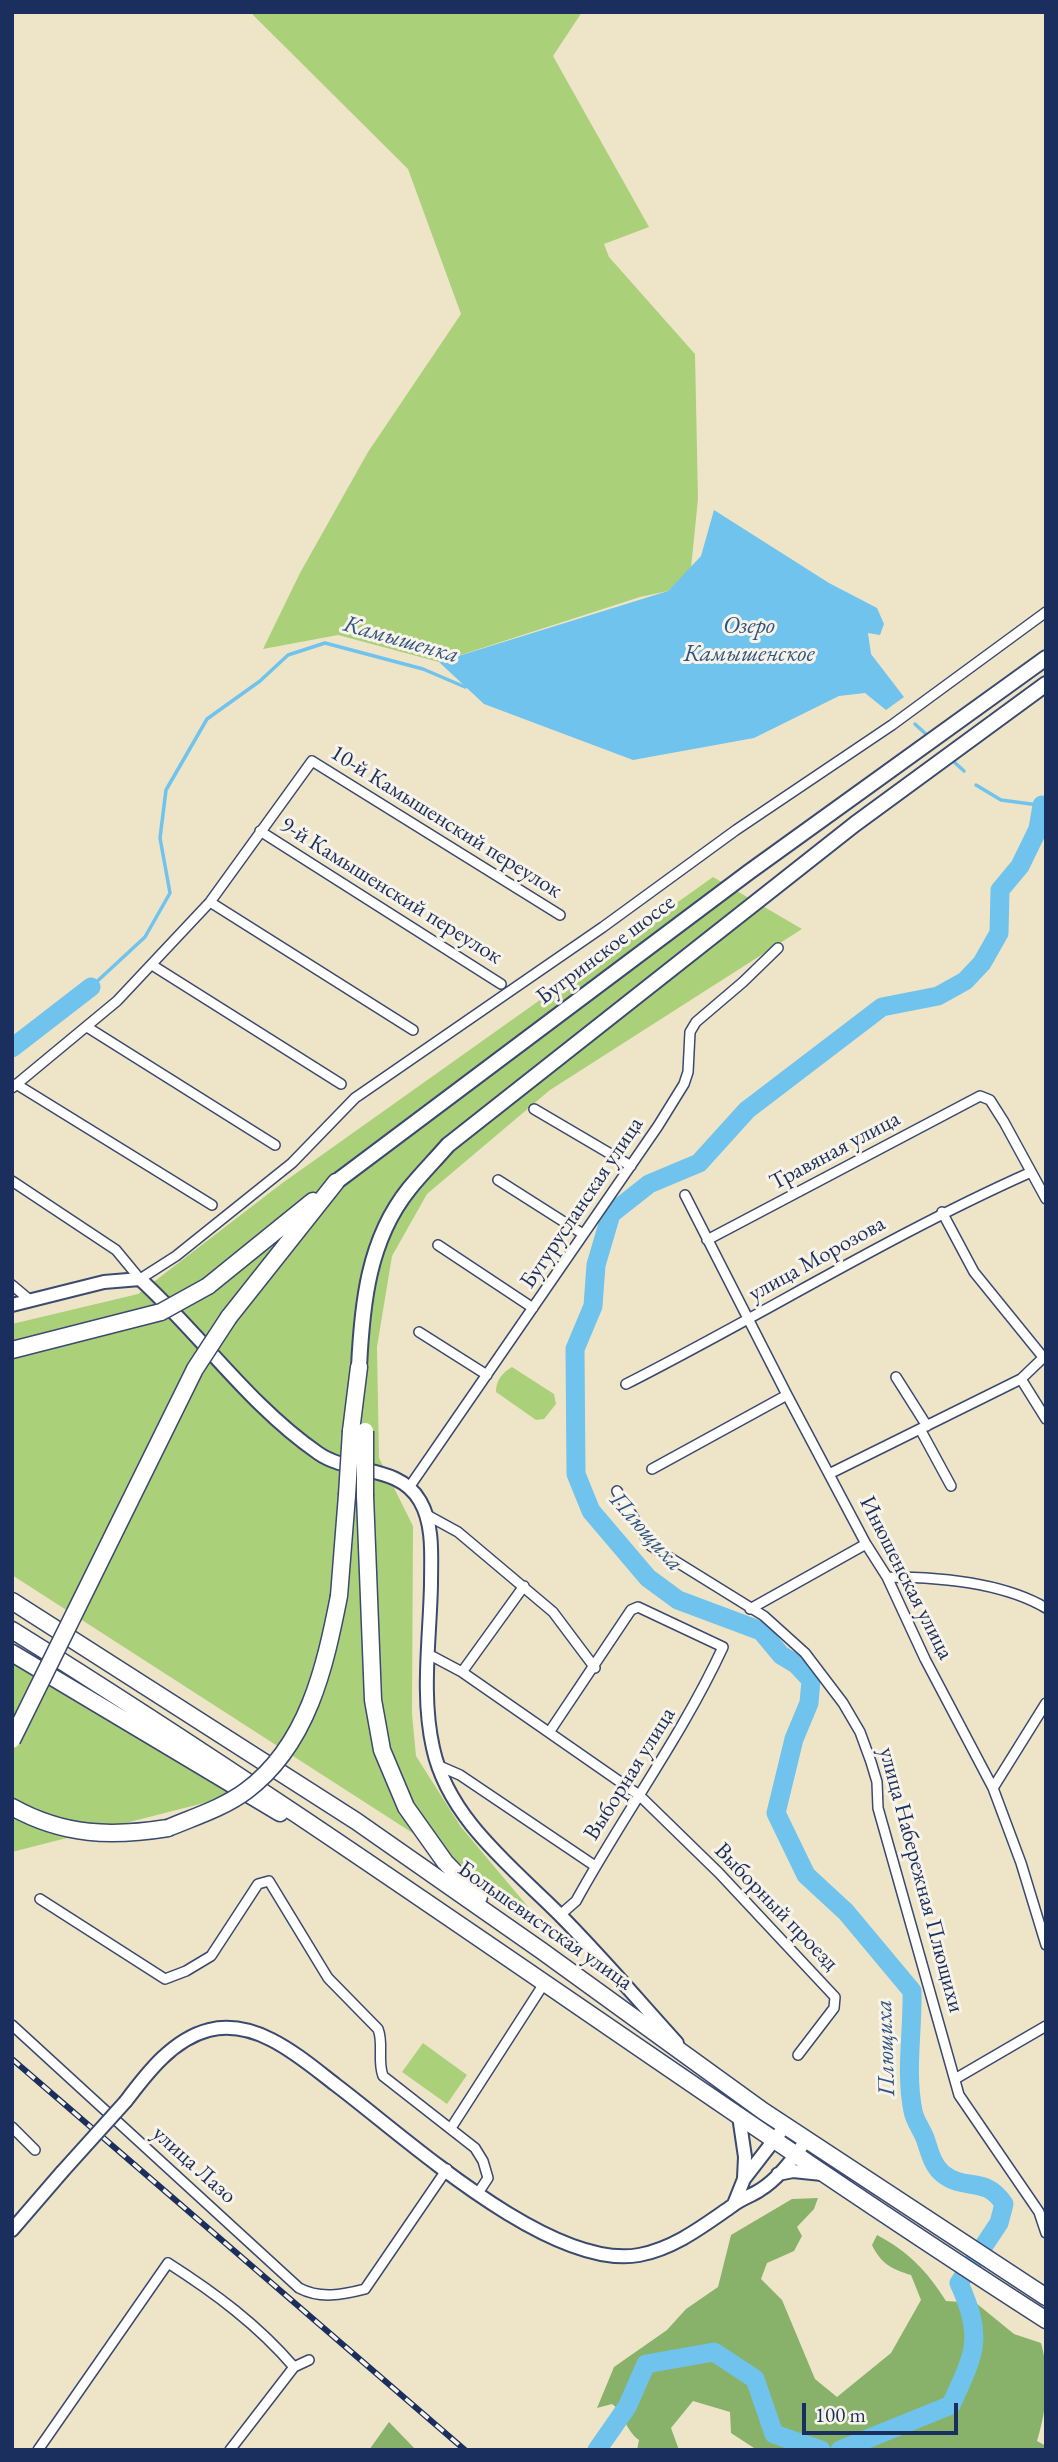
<!DOCTYPE html>
<meta charset="utf-8">
<style>
body{margin:0}
#map{position:relative;width:1058px;height:2462px;overflow:hidden;background:#eee5c8;font-family:"EB Garamond",serif}
canvas{display:block}
.frame{position:absolute;inset:0;border:14px solid #1b2f5e;pointer-events:none}
.scale{position:absolute;left:802px;top:2403px;width:156px;height:32px;box-sizing:border-box;border:4px solid #1b2f5e;border-top:0;padding-left:9px;font-size:21px;line-height:24px;white-space:nowrap;color:#1b2f5e;-webkit-text-stroke:5px #f7f3e8;paint-order:stroke}
</style>
<div id="map">
<canvas width="1058" height="2462"></canvas>
<div class="frame"></div>
<div class="scale">100 m</div>
</div>
<script>
const ctx = document.querySelector('canvas').getContext('2d');
ctx.lineJoin = 'round';
function paint(path, color) { ctx.fillStyle = color; ctx.fill(path, 'evenodd'); }
function strokePath(path, color, width, dash) { ctx.strokeStyle = color; ctx.lineWidth = width; ctx.lineCap = dash ? 'butt' : 'round'; ctx.setLineDash(dash || []); ctx.stroke(path); }
function label(font, color, halo, rows, align = 'center') {
  ctx.font = font + ' "EB Garamond",serif'; ctx.lineWidth = 6; ctx.setLineDash([]); ctx.textBaseline = 'middle'; ctx.strokeStyle = halo; ctx.fillStyle = color; for (const [text, x, y, turn = 0] of rows) {
    ctx.save(); ctx.translate(x, y); ctx.rotate((+turn || 0) * Math.PI / 180); ctx.textAlign = isNaN(turn) ? turn : align; if (halo) ctx.strokeText(text, 0, 0); ctx.fillText(text, 0, 0); ctx.restore();
  }
}
paint(new Path2D(`
 M250,12H582L553,56L649,227L604,244L609,257L695,354L698,499L691,568L668,591L640,597L439,662L338,635L263,649L300,573L368,452L461,314L408,169Z
 M713,877L802,929L550,1090L427,1194L392,1256L377,1347L379,1458L413,1526L412,1714L416,1756L461,1827L529,1908L12,1575V1324L138,1294L281,1184Z
 M512,1367L554,1394L556,1404L544,1419L536,1420L496,1392C496,1380 502,1373 512,1367Z
 M12,1647L243,1793L12,1852Z
 M423,2043L467,2075L447,2104L402,2072Z`), '#abd07a');
paint(new Path2D(`
 M818,2198L814,2209L797,2227L802,2236L794,2251L767,2263L761,2279L782,2300L815,2379L837,2397L891,2353L921,2300L911,2275C892,2269 881,2264 872,2245L877,2235C909,2252 927,2271 946,2301L976,2303L1014,2334L1041,2343C1050,2375 1047,2409 1037,2441L1046,2446V2450H757L731,2433L730,2412L693,2401L671,2428L679,2450H637L639,2440C624,2429 625,2413 612,2404L597,2408L614,2367L667,2330L686,2309L718,2287L731,2235L792,2199Z
 M389,2422L416,2450H369Z`), '#88b26a');
paint(new Path2D(`
 M714,510L829,583L877,608L884,624L880,635L868,633L871,654L904,697L886,710L865,693L839,696L754,738L633,760L484,704L439,662L668,591L701,556Z`), '#70c3ec');
strokePath(new Path2D(`
 M915,724L929,737
 M952,760L964,771
 M976,785L1001,800L1046,806
 M91,987L145,937L170,893L160,838L166,790L207,719L260,681L288,655L325,643L423,669L465,687`), '#70c3ec', 3.5);
strokePath(new Path2D(`
 M12,1048L91,987
 M597,2450L627,2407L646,2364L714,2352L755,2379L774,2434L821,2450
 M840,2450L951,2405C975,2352 984,2339 959,2283L999,2223L1004,2204C985,2175 966,2192 943,2174C933,2166 930,2153 926,2141C923,2131 915,2122 913,2111C905,2071 913,2031 912,1991L846,1912L806,1875L776,1813L794,1739L809,1703L811,1680L796,1664L781,1655L761,1631L678,1600L648,1578L591,1511L576,1474L575,1349L593,1306L596,1265L611,1214L649,1184L699,1163L747,1110L882,1007L938,996L965,981L982,963L999,933L1000,890L1020,866L1038,829L1042,805`), '#70c3ec', 19);
const street = new Path2D(`
 M260,831L501,984
 M210,902L413,1030
 M152,965L341,1084
 M87,1027L275,1145
 M16,1084L212,1205
 M12,1088L117,1001L210,902L312,761L560,915
 M534,1109L631,1166
 M498,1180L583,1234
 M12,1181L116,1250L140,1279L176,1256L292,1163L355,1098L603,927L736,830L892,725L1046,612
 M685,1195L787,1395L866,1544L887,1577L925,1659L993,1788L1021,1863L1046,1945
 M942,1212L974,1272L1043,1357
 M707,1240L980,1096L990,1100L1004,1122L1046,1199
 M438,1245L533,1308
 M12,1285L31,1301
 M419,1332L487,1375
 M896,1377L927,1426
 M1021,1379L1046,1419
 M626,1384C762,1315 890,1235 1029,1173
 M920,1429L951,1486
 M652,1469L787,1395
 M829,1474L1021,1379L1046,1355
 M410,1486L658,1126L684,1084L688,1072L690,1032L696,1022L743,982L778,948
 M617,1491L651,1546L764,1616L805,1653L843,1703L860,1732L871,1762L877,1782L878,1808L959,2095L1039,2212L1046,2233
 M427,1515L458,1532L553,1612L595,1668
 M887,1577C937,1577 1002,1582 1046,1608
 M750,1609L866,1544
 M430,1655L462,1672L639,1795L719,1873L835,1997L834,2008L798,2055
 M462,1672L524,1586
 M550,1731L631,1610L638,1607L723,1647C682,1736 623,1815 576,1901L560,1915
 M437,1765L460,1775L595,1866
 M993,1788L1046,1703
 M40,1899L165,1979L186,1971L211,1956L258,1884L269,1881L328,1978L378,2029C384,2044 377,2060 383,2076L475,2148L483,2161L488,2178L478,2193
 M12,2025L299,2288C320,2299 342,2295 365,2289L447,2169
 M955,2079L1046,2026
 M12,2127L35,2150
 M451,2128L545,1982
 M38,2450L168,2263C215,2293 258,2325 294,2367
 M230,2450L294,2367L309,2360`);
const secondary = new Path2D(`
 M12,1305L104,1282L140,1279C201,1335 250,1406 318,1453C349,1475 399,1464 420,1501C434,1525 431,1557 431,1584C430,1638 421,1695 433,1748C448,1818 511,1866 559,1914C600,1955 638,2000 677,2043
 M126,2101C147,2073 173,2039 209,2030C257,2018 301,2058 336,2085C405,2137 550,2271 639,2255C675,2248 703,2226 732,2206C740,2199 751,2196 760,2190C778,2179 794,2158 806,2140
 M739,2116L745,2157L744,2178
 M778,2174L793,2171L822,2174
 M734,2204L744,2179L785,2126
 M12,2230L62,2172`);
const primary = new Path2D(`
 M336,1182L749,872L1046,658
 M359,1367C362,1305 368,1240 409,1189C421,1174 435,1160 448,1145L855,824L1046,684`);
const highway = new Path2D(`
 M208,1286L313,1201
 M229,1317L336,1182
 M12,1350L161,1312
 M351,1431L359,1367
 M365,1496L373,1700L382,1750L406,1807L445,1862L479,1897
 M339,1596L347,1495
 M12,1601L356,1821L542,1951L763,2111L1046,2297
 M12,1630C364,1849 697,2096 1046,2320
 M12,1653L280,1813
 M12,1807C64,1836 112,1837 168,1828`);
strokePath(street, '#3b4a6e', 12);
strokePath(secondary, '#3b4a6e', 16);
strokePath(primary, '#3b4a6e', 18);
strokePath(highway, '#3b4a6e', 19);
strokePath(street, '#fff', 9);
strokePath(secondary, '#fff', 12);
strokePath(primary, '#fff', 14);
strokePath(highway, '#fff', 16);
const rail = new Path2D(`
 M12,2059L465,2450`);
strokePath(rail, '#1b2f5e', 6);
strokePath(rail, '#f7f3e8', 3.5, [10]);
const secondaryBridge = new Path2D(`
 M62,2172L126,2101`);
const highwayBridge = new Path2D(`
 M161,1312L208,1286
 M347,1495L351,1431
 M365,1496V1431
 M12,1740L195,1369L229,1317
 M168,1828C194,1817 223,1808 246,1791C308,1745 325,1667 339,1596`);
strokePath(secondaryBridge, '#3b4a6e', 16, []);
strokePath(highwayBridge, '#3b4a6e', 19, []);
strokePath(secondaryBridge, '#fff', 12);
strokePath(highwayBridge, '#fff', 16);
label('23px', '#1b2f5e', '#f7f3e8', [
 ["10-й Камышенский переулок",446,822,32],
 ["9-й Камышенский переулок",391,891,32],
 ["Бугринское шоссе",606,950,-37],
 ["Травяная улица",835,1151,-28],
 ["Бугурусланская улица",582,1203,-56],
 ["улица Морозова",817,1259,-29],
 ["Инюшенская улица",906,1578,63],
 ["Выборная улица",630,1774,-58],
 ["улица Набережная Плющихи",921,1880,75],
 ["Выборный проезд",776,1907,46],
 ["Большевистская улица",545,1926,35],
 ["улица Лазо",194,2165,42]
]);
label('italic 24px', '#305482', '#f7f3e8', [
 ["Озеро",749,626],
 ["Камышенское",749,654],
 ["Камышенка",401,640,16],
 ["Плющиха",646,1532,48],
 ["Плющиха",886,2048,-92]
]);
</script>
